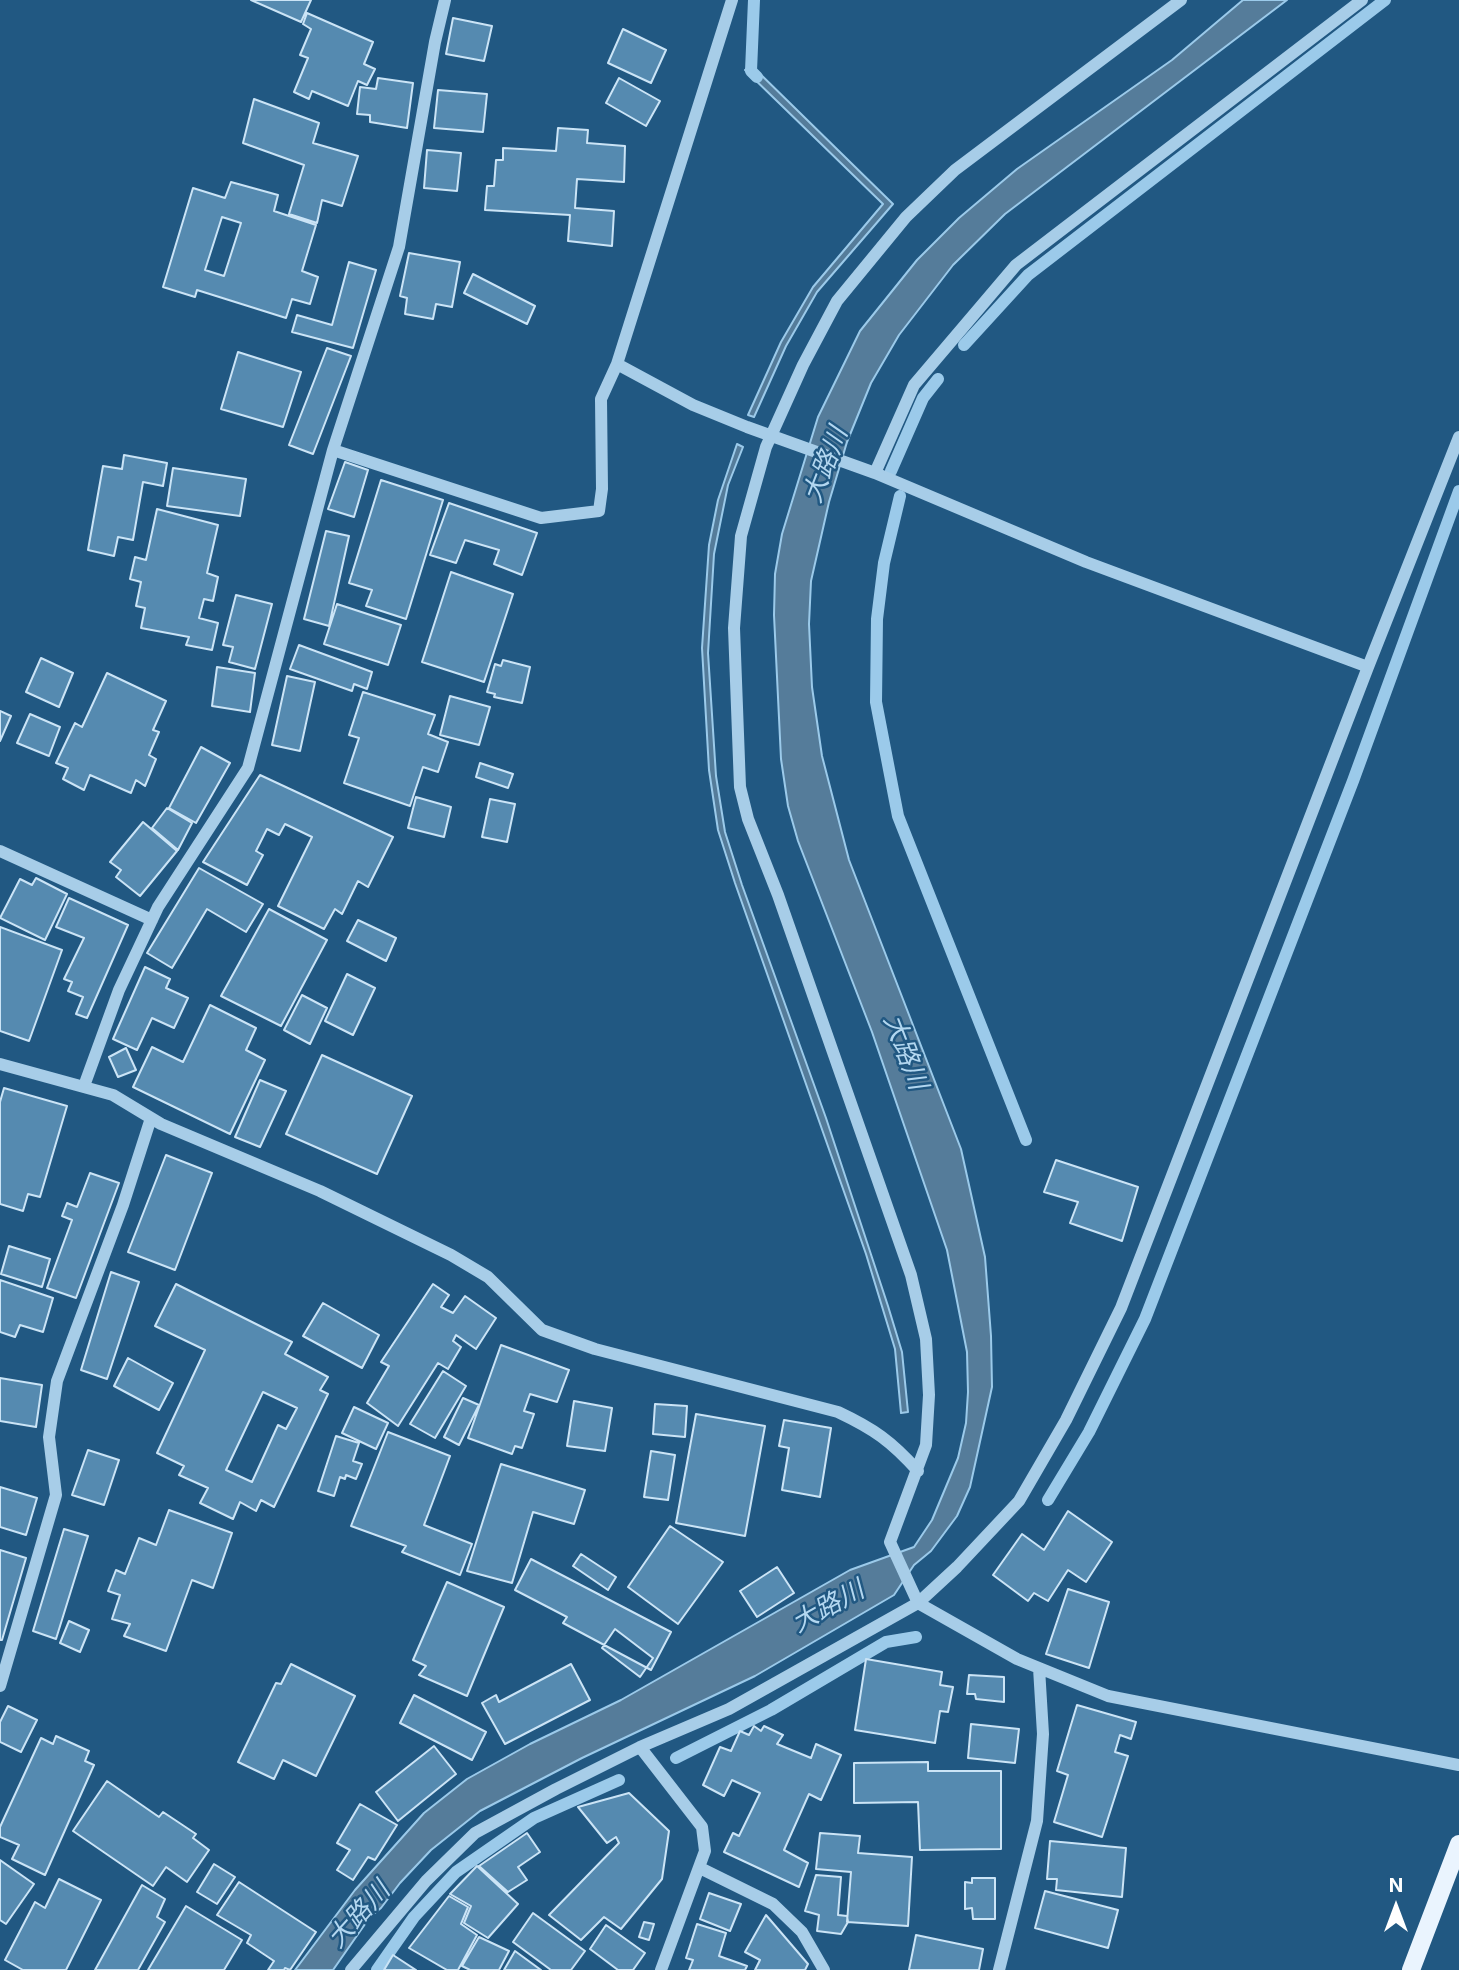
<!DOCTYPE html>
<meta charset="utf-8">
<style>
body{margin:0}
#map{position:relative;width:1459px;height:1970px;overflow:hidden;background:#215882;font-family:Inter,sans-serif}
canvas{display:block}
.north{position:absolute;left:1361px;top:1872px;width:70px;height:70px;-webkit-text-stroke:5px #215882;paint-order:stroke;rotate:0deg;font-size:19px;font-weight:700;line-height:28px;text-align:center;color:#fff}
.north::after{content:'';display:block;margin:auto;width:24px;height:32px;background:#fff;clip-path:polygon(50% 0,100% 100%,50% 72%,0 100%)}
</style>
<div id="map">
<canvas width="1459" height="1970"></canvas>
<div class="north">N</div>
</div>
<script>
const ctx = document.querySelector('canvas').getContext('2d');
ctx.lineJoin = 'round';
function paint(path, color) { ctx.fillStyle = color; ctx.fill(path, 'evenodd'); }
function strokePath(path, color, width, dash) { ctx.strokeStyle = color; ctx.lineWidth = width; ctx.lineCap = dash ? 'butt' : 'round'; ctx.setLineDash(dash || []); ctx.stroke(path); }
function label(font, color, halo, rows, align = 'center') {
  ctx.font = font + ' Inter,"Noto Sans JP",sans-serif'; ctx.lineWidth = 5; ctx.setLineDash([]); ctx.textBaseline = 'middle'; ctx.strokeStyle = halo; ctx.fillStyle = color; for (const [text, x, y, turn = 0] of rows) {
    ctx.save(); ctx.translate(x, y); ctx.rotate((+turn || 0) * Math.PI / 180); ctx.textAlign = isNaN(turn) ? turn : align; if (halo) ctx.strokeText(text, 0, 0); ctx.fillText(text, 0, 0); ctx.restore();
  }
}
const water = new Path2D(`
 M1243,0H1287L1005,214L953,265L899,335L871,383L847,442L829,502L811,581L809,624L812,687L822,756L849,860L961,1149L985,1257L991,1336L992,1387L970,1487L957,1516L931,1551L914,1565L894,1595L755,1676L582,1758L480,1811L431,1850L400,1883L381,1908L370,1917L333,1970H295L355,1890L424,1813L467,1779L530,1744L621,1700L850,1570L914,1547L932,1520L958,1458L966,1423L968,1392L967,1352L947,1250L872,1032L798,841L788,806L781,759L774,615L775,574L782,534L818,417L860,331L917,260L959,218L1017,169L1172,60Z
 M751,65L893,204L817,292L786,346L754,417L748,415L781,342L813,287L883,204L745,70Z
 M737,444L743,447L728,485L714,554L708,653L716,776L725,832L742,885L826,1118L888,1306L902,1352L908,1412L901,1413L895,1349L866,1254L735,883L718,830L709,770L702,648L709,545L718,500Z`);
paint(water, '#557c9a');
strokePath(water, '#9bcaea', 2);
strokePath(new Path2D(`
 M754,0L751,71L757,77
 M964,345L1028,275L1385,0
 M891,471L923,398L938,379
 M900,496L884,563L877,619L876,702L898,816L1026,1140
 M1048,1500L1089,1432L1145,1319L1353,781L1459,491
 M676,1758L771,1710L886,1642L916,1637
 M377,1970L414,1917L456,1872L534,1818L619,1780`), '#9bcaea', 12);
const building = new Path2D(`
 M251,0H311L301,22Z
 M307,13L373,42L364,64L375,69L367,85L358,81L348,106L312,91L309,99L294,92L308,58L300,55L311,29L303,24Z
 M453,18L492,26L484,61L446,54Z
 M623,29L666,50L651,83L608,63Z
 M378,78L413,83L407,128L370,122V115L357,114L360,87L376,89Z
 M619,78L660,101L646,126L606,103Z
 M438,90L487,94L483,132L434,128Z
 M254,99L319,123L313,143L358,156L342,206L322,200L317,223L289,214L304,165L243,143Z
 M558,128L588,130L587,143L625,146L624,182L577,179L575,208L614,211L612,246L568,241L570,215L485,210L487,186H494L496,160H503V148L556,151Z
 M427,150L461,153L457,191L424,188Z
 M231,182L278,195L274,211L316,225L302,271L318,277L310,304L292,299L286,318L197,290L195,297L163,287L193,188L225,198ZM222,217L241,223L224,276L205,270Z
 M409,253L460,262L452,307L436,304L433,319L405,314L407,298L400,296Z
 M349,262L376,270L353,348L292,332L297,315L332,325Z
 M473,274L535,306L527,324L464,293Z
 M327,348L351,356L313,454L289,445Z
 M238,352L301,372L283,427L221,409Z
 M124,455L167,463L163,486L143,482L133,540L118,537L114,556L88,550L103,466L122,469Z
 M345,462L368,470L354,517L328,509Z
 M173,468L246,479L240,516L167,506Z
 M381,480L443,500L406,619L366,606L372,590L349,583Z
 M449,503L537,533L522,575L494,564L499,550L465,540L456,563L430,555Z
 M157,509L218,525L207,573L218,577L213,601L204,599L199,618L218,623L212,650L186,645L189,637L141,628L145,608L136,606L141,582L130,579L135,557L146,560Z
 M326,531L349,536L329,626L304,619Z
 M451,572L513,594L484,682L422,662Z
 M236,595L272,604L255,669L229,662L233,647L223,645Z
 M337,604L401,625L388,665L324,644Z
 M299,645L372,672L367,689L354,684L352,691L290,669Z
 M41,658L73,673L59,707L26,692Z
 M503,660L530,667L522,703L494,697L495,694L487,692L495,664L501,666Z
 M217,667L255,673L250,712L212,706Z
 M107,673L166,701L153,730L159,732L149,755L156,759L145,786L136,780L131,793L90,775L84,790L63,779L68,768L56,763L75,723L82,727Z
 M287,676L315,682L300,751L272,745Z
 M363,692L435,715L428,734L448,742L438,772L423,767L410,806L344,783L359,738L349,735Z
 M450,696L490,707L479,745L440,735Z
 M0,711L11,716L0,741Z
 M30,714L60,727L49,756L17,743Z
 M201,747L230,763L196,823L169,808Z
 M480,763L513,774L508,788L476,777Z
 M260,775L393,837L368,887L358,881L342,914L335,909L324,929L278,906L312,837L285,824L279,835L267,829L256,851L263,855L247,885L203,862Z
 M416,797L451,807L444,837L408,828Z
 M490,799L515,804L507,842L482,837Z
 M167,808L192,823L178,850L152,828Z
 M143,822L177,851L140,896L116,877L121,870L110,862Z
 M199,868L263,904L246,932L207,909L172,968L147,953Z
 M36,878L67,894L45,940L0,918L20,879L32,885Z
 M69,898L128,925L87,1018L76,1014L83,997L68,991L72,982L64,979L84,938L56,927Z
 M269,909L327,940L281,1026L221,996Z
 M358,920L396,938L386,961L347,941Z
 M0,927L62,950L29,1041L0,1031Z
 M145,967L170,979L166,988L188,998L174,1028L152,1018L137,1050L113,1039Z
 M347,974L375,988L353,1035L325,1021Z
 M302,995L327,1008L310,1044L284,1030Z
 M210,1005L256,1028L246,1050L265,1060L230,1134L133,1087L152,1047L183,1062Z
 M126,1048L136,1070L118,1077L109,1057Z
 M322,1055L412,1096L377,1174L286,1134Z
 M260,1080L286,1091L260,1147L235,1137Z
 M4,1088L67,1106L40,1197L28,1194L23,1211L0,1204V1102Z
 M166,1155L212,1173L175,1270L128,1252Z
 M1056,1160L1138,1187L1122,1241L1070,1223L1078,1202L1044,1192Z
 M90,1173L119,1183L76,1298L47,1288L72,1220L62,1216L67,1203L77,1207Z
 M9,1246L50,1259L42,1287L1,1274Z
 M111,1272L139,1282L107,1379L81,1370Z
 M0,1280L53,1298L43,1332L20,1325L15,1337L0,1332Z
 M176,1284L292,1342L285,1354L328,1377L320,1390L328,1394L274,1507L261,1500L256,1511L240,1502L233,1519L200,1503L208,1488L179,1475L184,1466L157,1453L205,1350L155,1326ZM263,1392L297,1408L286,1429L278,1425L252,1482L226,1470Z
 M433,1284L449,1295L441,1307L453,1313L465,1296L496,1318L476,1349L456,1335L453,1341L461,1347L448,1369L438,1363L398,1426L367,1403L389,1366L381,1362Z
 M323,1303L379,1335L362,1368L303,1336Z
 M501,1345L569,1370L557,1402L530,1394L524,1411L534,1414L522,1448L515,1446L512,1454L468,1438Z
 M128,1358L173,1383L159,1410L114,1386Z
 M443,1371L466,1386L435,1438L410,1424Z
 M0,1378L42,1385L36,1427L0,1421Z
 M463,1398L479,1405L459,1445L444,1437Z
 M574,1401L612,1408L605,1451L567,1446Z
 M655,1404L687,1406L685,1437L653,1434Z
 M354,1407L388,1423L376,1449L342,1433Z
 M696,1414L765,1426L745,1536L676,1523Z
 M784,1420L831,1428L820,1497L782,1490L789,1448L779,1446Z
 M388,1432L450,1456L424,1525L472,1544L460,1575L402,1552L406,1546L351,1526Z
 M336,1436L359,1443L353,1461L362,1464L356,1479L346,1475L345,1479L340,1477L334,1496L318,1491Z
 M88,1450L119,1460L104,1505L72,1495Z
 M651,1451L675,1455L668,1500L644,1497Z
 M501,1464L585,1490L574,1524L533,1512L512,1583L467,1571Z
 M0,1487L37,1498L26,1535L0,1527Z
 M169,1510L232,1533L213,1588L192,1580L166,1651L124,1636L130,1624L112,1619L120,1595L108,1591L116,1570L125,1574L139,1538L156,1545Z
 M1068,1511L1112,1542L1086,1582L1068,1570L1048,1601L1034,1593L1028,1601L993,1575L1022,1534L1044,1550Z
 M670,1526L723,1562L678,1624L628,1587Z
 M64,1529L88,1536L56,1639L33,1631Z
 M0,1550L26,1558L2,1640H0Z
 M581,1554L616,1577L608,1590L573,1566Z
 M531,1559L671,1632L651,1670L563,1623L567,1617L515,1590Z
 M777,1567L794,1593L757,1617L740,1591Z
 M447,1582L504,1607L467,1696L419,1675L426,1666L413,1660Z
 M1068,1589L1109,1602L1089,1668L1046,1654Z
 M69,1621L89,1630L80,1652L60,1643Z
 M615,1629L653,1658L640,1677L602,1648Z
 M866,1659L942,1672L940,1685L953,1687L948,1712L940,1711L935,1743L855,1730Z
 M291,1664L355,1696L316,1776L283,1760L274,1779L238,1762L276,1683L281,1684Z
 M571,1664L590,1700L505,1744L482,1703L496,1695L499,1702Z
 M969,1675L1004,1677V1702L976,1699L975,1694H967Z
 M414,1695L486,1732L472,1760L400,1723Z
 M1077,1705L1136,1722L1131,1739L1120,1735L1115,1752L1128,1756L1102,1837L1054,1822L1068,1775L1057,1771Z
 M8,1706L37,1720L21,1752L0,1742V1722Z
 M971,1724L1019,1729L1015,1763L968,1758Z
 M754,1726L761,1731L764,1726L783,1735L777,1744L811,1758L816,1744L841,1755L821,1800L809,1794L784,1850L808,1863L799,1887L724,1852L733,1833L739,1836L760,1793L732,1780L724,1796L703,1785L720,1747L731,1751L740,1731L749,1735Z
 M56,1736L89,1751L85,1761L94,1765L45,1875L12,1859L19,1845L0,1837V1827L41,1738L53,1744Z
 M434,1746L456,1774L398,1821L376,1792Z
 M928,1762V1771H1001V1849L920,1850L918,1802L854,1803V1763Z
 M107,1781L159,1817L163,1812L196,1834L193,1838L209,1850L187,1882L166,1867L153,1886L73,1831Z
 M629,1793L669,1831L662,1879L621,1929L604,1917L581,1940L549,1915L619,1843L616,1837L607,1843L578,1807Z
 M360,1804L397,1825L375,1860L368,1857L353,1880L337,1870L350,1850L337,1843Z
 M527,1833L540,1852L518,1867L527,1880L508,1892L479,1866Z
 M820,1833L860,1836L858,1853L912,1857L908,1926L847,1922L851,1872L816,1869Z
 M1050,1841L1126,1848L1122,1897L1056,1890L1057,1879H1047Z
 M0,1860L34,1884L6,1924L0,1920Z
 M214,1864L235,1877L217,1904L197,1892Z
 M477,1866L518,1904L488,1938L464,1923L471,1906L450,1894Z
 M816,1875L841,1877L838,1915L847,1916L848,1922L841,1934L817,1931L819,1915L805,1911Z
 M972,1878H995V1919H973L972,1908L965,1909V1882L972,1883Z
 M59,1879L101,1900L66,1970H23L5,1960L35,1902L45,1908Z
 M239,1882L316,1932L290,1970L285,1968L284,1970H268L274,1961L247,1943L251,1935L217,1915Z
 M142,1885L165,1899L157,1917L165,1922L138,1970H95Z
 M1045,1891L1118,1910L1108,1948L1035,1928Z
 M709,1893L741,1904L730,1931L700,1919Z
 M449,1896L468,1907L461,1924L477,1935L458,1970H447L409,1948Z
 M186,1906L242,1940L224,1970H148Z
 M533,1913L585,1951L571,1970H551L513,1942Z
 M766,1915L808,1964L805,1970H755L760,1960L745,1952Z
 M644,1922L654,1924L649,1940L639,1937Z
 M697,1924L726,1933L719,1956L747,1966L745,1970H689L693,1960L686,1958Z
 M606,1925L645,1953L633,1970H618L590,1949Z
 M916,1935L983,1949L979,1970H909Z
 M479,1937L509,1951L499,1970H470L462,1966Z
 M515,1951L541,1970H504Z
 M393,1955L416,1970H384Z`);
paint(building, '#558ab0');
strokePath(building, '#cbe4f6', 2);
strokePath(new Path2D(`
 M1181,0L955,170L906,217L837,301L803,365L766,447L741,536L734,628L740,787L748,819L778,895L911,1275L926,1339L929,1395L926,1445L890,1542L918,1603L1017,1659L1108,1696L1459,1765
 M617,364L693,405L747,427L875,473L1086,562L1368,667
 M333,450L541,518L599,511L602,489L601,399L617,364L732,0
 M875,473L914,385L1016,265L1362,0
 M0,851L152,920
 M0,1064L113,1095L161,1124L320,1191L451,1255L488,1277L542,1330L595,1349L838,1412C874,1429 891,1441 918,1471
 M84,1086L119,990L158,907L248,768L333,450L399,247L435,42L445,0
 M0,1686L56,1495L49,1437L57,1381L123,1205L151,1118
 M640,1747L702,1827L705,1851L661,1970
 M700,1868L773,1904L802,1932L824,1970
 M351,1970L426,1881L475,1833L556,1789L640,1747L729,1709L918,1603L957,1567L1019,1501L1066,1420L1121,1308L1368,667L1459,437
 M999,1970L1037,1821L1043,1734L1039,1668`), '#a7cde8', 12);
strokePath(new Path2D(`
 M1411,1970L1459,1844`), '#eaf4fe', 18);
label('italic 26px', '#b3d7f0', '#215882', [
 ["大路川",826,465,-69],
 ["大路川",905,1052,69],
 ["大路川",828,1607,-29],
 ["大路川",359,1915,-48]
]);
</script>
